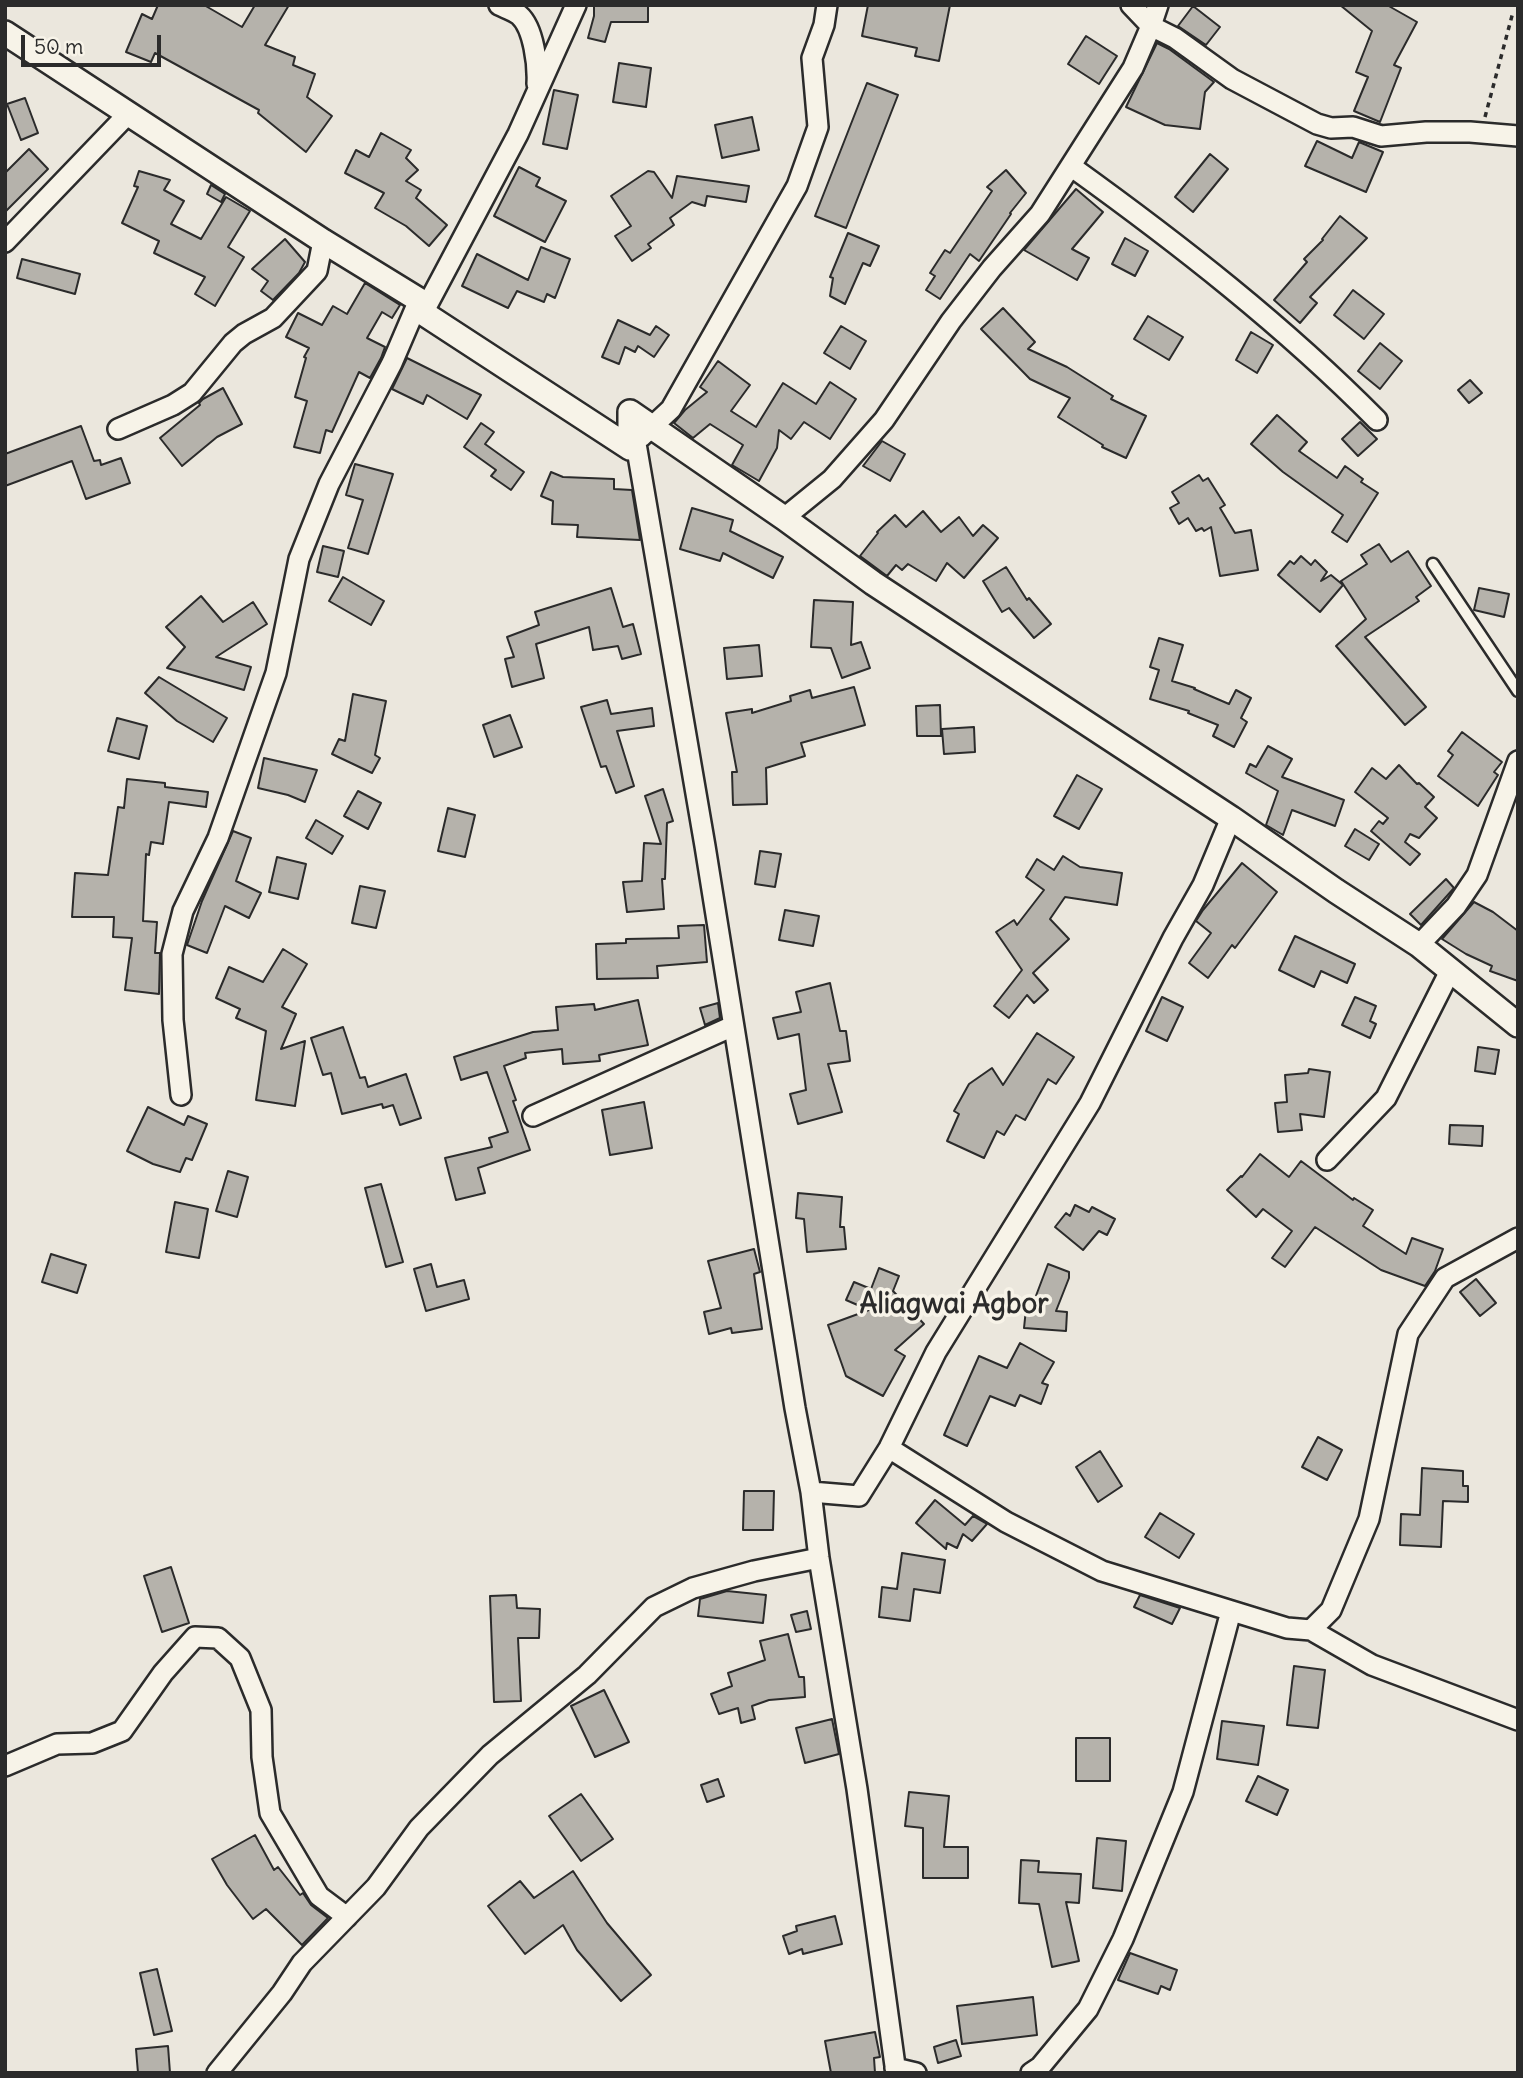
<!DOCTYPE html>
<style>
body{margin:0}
#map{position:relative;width:1523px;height:2078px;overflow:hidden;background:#ebe7dd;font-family:Delius,sans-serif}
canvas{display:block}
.frame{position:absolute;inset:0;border:7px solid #2b2b2b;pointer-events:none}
.scale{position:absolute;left:21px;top:35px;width:140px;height:32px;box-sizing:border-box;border:4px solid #2b2b2b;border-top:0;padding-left:9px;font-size:21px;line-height:24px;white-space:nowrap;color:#2b2b2b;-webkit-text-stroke:5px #f7f3e8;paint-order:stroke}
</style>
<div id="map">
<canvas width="1523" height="2078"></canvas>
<div class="frame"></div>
<div class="scale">50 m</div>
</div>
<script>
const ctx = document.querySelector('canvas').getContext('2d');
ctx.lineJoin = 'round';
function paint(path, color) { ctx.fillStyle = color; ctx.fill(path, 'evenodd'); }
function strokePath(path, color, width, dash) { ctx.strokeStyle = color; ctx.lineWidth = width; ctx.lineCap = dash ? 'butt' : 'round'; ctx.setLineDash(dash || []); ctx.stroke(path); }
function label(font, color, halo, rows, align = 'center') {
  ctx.font = font + ' Delius,sans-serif'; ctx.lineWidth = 7; ctx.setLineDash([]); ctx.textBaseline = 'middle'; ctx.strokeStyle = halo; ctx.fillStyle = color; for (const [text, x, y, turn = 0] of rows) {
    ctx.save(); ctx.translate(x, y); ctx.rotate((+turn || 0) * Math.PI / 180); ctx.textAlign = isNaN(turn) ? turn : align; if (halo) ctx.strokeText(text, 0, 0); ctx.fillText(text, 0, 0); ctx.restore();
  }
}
const building = new Path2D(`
 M158,5H204L242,27L255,5H289L265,45L295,57L293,65L315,74L307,97L332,116L306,152L258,113L259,110L155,53L151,62L126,52L142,14L152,19Z
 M594,5H648V22H611L605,42L588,38L594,16Z
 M868,5H950L939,61L915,56L917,48L862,36Z
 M1340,5H1387L1417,22L1394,65L1401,68L1380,122L1354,111L1368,77L1356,72L1372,31Z
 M1193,6L1220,27L1206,45L1178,26Z
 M1086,36L1117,56L1099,84L1068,64Z
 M1157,43L1169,49L1214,82L1205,92L1200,129L1165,125L1126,107Z
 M619,63L651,68L646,107L613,102Z
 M867,83L898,95L846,228L815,216Z
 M554,90L578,95L567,149L543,144Z
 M25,98L38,133L21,140L7,104Z
 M752,117L759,150L722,158L715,125Z
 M381,133L411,150L406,158L418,170L406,181L421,190L416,198L447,225L429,246L406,226L375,208L384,193L345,173L356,150L369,157Z
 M1317,141L1352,158L1359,142L1383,152L1366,192L1305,166Z
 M29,149L48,169L5,212V173Z
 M1210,154L1228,169L1193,212L1175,197Z
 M519,167L540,178L536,186L566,201L545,242L494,216Z
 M1006,170L1026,193L1010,213L1011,214L979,261L970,254L940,299L926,290L935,276L930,273L945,250L950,253L992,191L987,187Z
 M139,171L170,180L164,190L184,201L171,224L201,239L226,197L250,211L228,247L244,257L215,306L195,294L205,277L154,253L159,241L122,223L138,187L134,186Z
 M648,171L654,172L672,198L677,176L749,186L746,202L707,196L705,206L692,202L670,218L674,225L648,244L651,248L632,261L615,236L631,226L611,196Z
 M211,185L225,194L221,202L207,194Z
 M1076,189L1103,212L1072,249L1089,258L1077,280L1024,250Z
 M1340,216L1367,238L1310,297L1317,303L1300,323L1274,300L1307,262L1304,259L1323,240L1322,239Z
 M848,233L879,246L870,266L863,263L845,304L830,296L833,278L830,277Z
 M1125,238L1148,251L1135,276L1112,264Z
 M285,239L305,262L299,273L273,300L261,291L268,281L252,269Z
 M541,247L570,259L555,298L547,294L544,302L517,291L508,308L462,286L477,254L528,280Z
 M22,259L80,274L75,294L17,278Z
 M365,283L400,305L392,318L382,312L367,338L385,347L381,358L370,378L359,372L332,432L326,430L320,453L294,447L307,401L295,397L306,358L304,357L309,348L286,337L298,313L322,325L333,306L347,314Z
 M1353,290L1384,314L1364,339L1334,315Z
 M1003,308L1035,342L1028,349L1067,367L1113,396L1111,399L1146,416L1126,458L1102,447L1103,445L1058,417L1070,398L1030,379L981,329Z
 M1148,316L1183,337L1169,360L1134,339Z
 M618,320L650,335L656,326L669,335L654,357L638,346L635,352L625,347L619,364L602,357Z
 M841,326L866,341L850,369L824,353Z
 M1251,332L1273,345L1257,373L1236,360Z
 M1380,343L1402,361L1380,389L1358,371Z
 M407,358L481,395L467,419L427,395L423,404L392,389Z
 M718,361L750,385L731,411L756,427L783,383L816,404L830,382L856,399L830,439L804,422L791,439L779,430L777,448L759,481L732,465L743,445L710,424L693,438L674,423L685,410L707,392L700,387Z
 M1470,380L1482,393L1469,403L1458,390Z
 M223,388L242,424L217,437L182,466L160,438L200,405L199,403L203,399Z
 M1277,415L1307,442L1299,451L1337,478L1345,466L1363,479L1361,482L1378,493L1347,542L1332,532L1343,515L1283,472L1251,444Z
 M1360,422L1377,439L1358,456L1342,439Z
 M481,423L494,432L485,444L524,472L511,490L491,476L496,470L464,447Z
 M81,426L94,461L100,460L101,465L121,458L130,483L86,499L72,461L5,486V454Z
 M882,441L905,454L890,481L863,466Z
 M355,464L393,474L368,554L348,548L363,500L346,495Z
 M551,472L563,477L614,479V489L632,490L640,540L577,537L578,525L552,524L553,501L541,496Z
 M1199,475L1203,481L1208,478L1225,505L1220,508L1235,533L1251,530L1258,570L1220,576L1211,527L1204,531L1202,528L1196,531L1188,518L1179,524L1170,508L1179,503L1172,492Z
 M692,508L733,520L730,531L783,557L773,578L723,553L720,561L680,549Z
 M923,511L941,532L959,517L973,536L983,525L998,538L964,578L947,563L936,581L908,564L902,570L896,565L887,576L860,556L878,533L877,532L895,515L906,527Z
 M1379,544L1391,562L1408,551L1431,586L1416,597L1419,601L1365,637L1426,707L1405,725L1336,646L1366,619L1341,581L1367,564L1361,555Z
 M323,546L344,551L338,577L317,572Z
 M1301,556L1311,565L1315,560L1327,572L1321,581L1331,575L1343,585L1320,612L1278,575L1290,561L1294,564Z
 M1006,567L1027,600L1029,598L1051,624L1034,638L1009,608L1002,612L983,581Z
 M343,577L384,601L371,625L329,601Z
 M611,588L623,627L633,624L641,654L622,659L618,646L593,650L589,627L536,644L544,678L512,687L505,659L514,657L507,637L539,625L535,612Z
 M1479,588L1509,594L1504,617L1474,610Z
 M201,596L223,622L253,602L267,624L216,657L251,667L244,690L167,668L185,647L166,627Z
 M814,600L853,602L851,645L861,642L870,668L842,678L831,648L811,647Z
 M1159,638L1183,645L1172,681L1195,688L1194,689L1229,704L1236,690L1251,698L1241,718L1247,722L1234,747L1213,736L1218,725L1188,713L1189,711L1150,699L1159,670L1150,667Z
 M759,645L762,676L727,679L724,648Z
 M159,677L227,718L213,742L177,721L145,693Z
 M854,687L865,725L801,743L805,756L766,768L767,804L733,805L732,772H737L726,713L752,709V713L791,701L790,696L810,690L812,698Z
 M353,694L386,701L375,755L380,758L372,773L332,754L339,739L345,741Z
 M607,700L611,714L652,708L654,726L617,731L634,786L616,793L606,766L601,767L581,707Z
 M940,705L941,736H917L916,706Z
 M510,715L522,747L494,757L483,725Z
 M117,718L147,726L139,759L108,751Z
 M974,727L975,752L944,754L942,729Z
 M1462,732L1502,762L1494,772L1498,775L1478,806L1438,776L1453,755L1448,751Z
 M1268,746L1292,759L1282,777L1344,800L1335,826L1292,810L1283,835L1266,825L1278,791L1246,773L1250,764L1256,767Z
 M264,758L317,770L305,802L288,795L258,788Z
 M1399,765L1417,784L1419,783L1434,797L1425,807L1437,818L1419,838L1410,834L1405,842L1420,854L1410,865L1371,831L1379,821L1383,824L1388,818L1355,792L1372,768L1386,779Z
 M1077,775L1102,789L1079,829L1054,816Z
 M127,779L165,783V787L208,792L206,807L169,802L163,844L151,842L149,855L146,854L143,921L157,922L155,953H160L159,994L125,990L132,938L113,937L114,917H72L75,873L108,875L118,807L124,808Z
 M663,789L673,821L667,823L665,879H662L664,909L627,912L623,882L642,881L644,843L661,844L645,796Z
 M358,791L381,803L368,829L344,816Z
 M448,808L475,815L465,857L438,851Z
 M316,820L343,836L332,854L306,838Z
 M1355,829L1379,844L1369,860L1345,846Z
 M233,831L251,838L236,881L261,893L249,918L225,906L207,953L187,945L202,901Z
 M760,851L781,854L775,887L755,884Z
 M1063,856L1080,867L1122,873L1117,905L1065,897L1050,919L1069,939L1033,973L1048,990L1034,1003L1027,995L1009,1018L994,1006L1022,970L996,932L1014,920L1017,925L1044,890L1026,877L1037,859L1054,870Z
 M277,857L306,864L298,899L269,892Z
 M1242,863L1277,892L1235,948L1232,945L1208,978L1189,963L1211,933L1196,921L1203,910Z
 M1446,879L1454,888L1421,925L1410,914Z
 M360,886L385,891L376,928L352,923Z
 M1474,902L1493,912L1518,931V981L1490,971L1492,966L1466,954L1442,939Z
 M785,910L819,916L813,946L779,940Z
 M704,925L707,962L657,966L658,978L597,979L596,944L626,943V939L679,938L678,926Z
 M1295,936L1355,964L1347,983L1321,971L1314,987L1279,970Z
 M283,949L307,964L282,1007L296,1014L281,1049L305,1041L295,1106L256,1100L266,1031L236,1018L240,1009L216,998L229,967L263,982Z
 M830,983L840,1031H846L850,1061L828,1064L842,1112L798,1124L790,1094L806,1090L799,1034L778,1039L773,1018L801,1012L796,992Z
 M1162,997L1183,1007L1167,1041L1146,1031Z
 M1355,997L1376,1006L1370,1021L1376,1024L1370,1038L1342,1025Z
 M638,1000L648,1045L599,1055L600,1061L563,1064L562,1049L525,1053L526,1058L504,1066L516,1100L513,1101L530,1150L478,1168L485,1193L456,1200L445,1158L492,1147L489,1138L508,1132L487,1072L461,1080L454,1057L533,1032L558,1030L556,1007L594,1004L595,1010Z
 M718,1003L720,1018L705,1025L700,1008Z
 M343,1027L360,1078L365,1077L368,1087L406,1074L421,1118L400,1125L393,1105L383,1108L382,1104L342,1114L331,1073L323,1075L311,1038Z
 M1037,1033L1074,1057L1056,1084L1048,1079L1025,1120L1016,1115L1004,1135L997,1131L984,1158L947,1141L959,1114L954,1111L969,1084L992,1068L1003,1085Z
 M1478,1047L1499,1050L1495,1074L1475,1071Z
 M1309,1069L1330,1072L1324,1117L1300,1114L1302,1130L1278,1132L1275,1103L1287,1102L1285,1075L1308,1073Z
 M644,1102L652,1148L610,1155L602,1110Z
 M148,1107L184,1125L188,1116L207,1124L192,1160L186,1158L180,1172L153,1164L127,1151Z
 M1450,1125L1483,1126L1482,1146L1449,1144Z
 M1260,1154L1289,1177L1301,1161L1353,1200L1354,1198L1373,1210L1363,1226L1406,1254L1412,1238L1443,1249L1435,1271L1425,1286L1381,1270L1315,1227L1285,1267L1272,1258L1292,1231L1263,1209L1256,1217L1227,1190L1241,1176L1242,1177Z
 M228,1171L248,1177L237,1217L216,1211Z
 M381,1184L403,1262L386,1267L365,1188Z
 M798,1193L842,1197L840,1227H844L846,1249L807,1252L804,1219L796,1218Z
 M175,1202L208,1209L199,1258L166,1252Z
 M1075,1205L1089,1212L1092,1207L1115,1219L1107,1235L1099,1231L1083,1250L1055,1227L1066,1213L1070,1216Z
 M754,1249L760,1272L754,1274L762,1329L732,1333L731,1328L709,1334L704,1312L721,1308L708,1261Z
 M51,1254L86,1265L77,1293L42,1282Z
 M431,1264L437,1287L464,1280L469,1299L426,1311L414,1269Z
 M1048,1264L1069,1272V1278L1056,1311L1067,1312L1066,1331L1024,1328L1026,1309H1031Z
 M879,1268L899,1276L893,1291L924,1324L895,1350L905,1356L883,1396L846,1376L828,1325L869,1310L846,1300L854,1282L871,1289Z
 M1476,1279L1496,1303L1480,1316L1460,1292Z
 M1020,1343L1054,1362L1042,1383L1048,1385L1041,1404L1020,1395L1015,1406L990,1396L967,1446L944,1435L979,1356L1007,1368Z
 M1318,1437L1342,1450L1327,1480L1302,1467Z
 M1100,1451L1122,1486L1098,1502L1076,1467Z
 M1422,1468L1463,1471V1486H1468V1502L1443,1501L1441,1547L1400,1545L1401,1514L1420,1515Z
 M744,1491H774L773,1530H743Z
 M935,1500L965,1525L973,1516L987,1524L972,1541L963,1534L957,1548L947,1543L946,1549L916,1523Z
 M1160,1513L1194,1534L1179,1558L1145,1537Z
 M902,1553L945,1560L940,1593L914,1589L910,1621L879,1617L882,1587L897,1589Z
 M171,1567L189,1623L162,1632L144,1576Z
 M727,1591L766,1595L763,1623L698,1616L700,1599Z
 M516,1595L517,1608L540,1609L539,1638H518L521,1701L494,1702L490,1596Z
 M1140,1595L1180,1608L1172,1624L1134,1607Z
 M807,1611L811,1629L796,1632L791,1615Z
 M788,1634L799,1677H804L805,1697L769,1700L752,1706L755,1719L741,1723L738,1708L719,1714L711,1694L732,1686L728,1673L765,1660L760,1641Z
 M1294,1666L1325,1670L1318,1728L1287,1725Z
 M604,1690L629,1742L595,1757L571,1706Z
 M832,1719L839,1754L805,1763L796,1728Z
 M1222,1721L1264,1726L1258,1765L1217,1759Z
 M1076,1738H1110V1781H1076Z
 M1258,1776L1288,1790L1277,1815L1246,1801Z
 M718,1779L724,1796L707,1802L701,1785Z
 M909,1792L949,1796L944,1847H968V1878H923V1828L905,1826Z
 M581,1794L613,1839L581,1861L549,1816Z
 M255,1835L274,1870L278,1867L300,1895L303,1893L311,1905L328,1918L302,1945L266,1909L253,1919L227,1885L212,1859Z
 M1097,1838L1126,1841L1122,1891L1093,1888Z
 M1021,1860L1039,1861L1038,1872L1081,1874L1079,1903L1066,1902L1079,1961L1052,1967L1039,1904L1019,1903Z
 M573,1871L607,1923L651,1975L621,2001L577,1950L563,1925L525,1954L488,1906L520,1881L534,1898Z
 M835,1916L842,1944L803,1954L802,1949L789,1954L783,1936L797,1931L796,1926Z
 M1130,1953L1177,1970L1170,1990L1161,1986L1158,1994L1118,1980Z
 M157,1969L172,2031L154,2035L140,1973Z
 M1033,1997L1037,2035L962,2044L957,2006Z
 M875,2032L880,2057L874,2058L875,2073H831L825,2041Z
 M956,2040L961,2056L938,2063L934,2047Z
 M168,2046L170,2073H138L136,2049Z`);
paint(building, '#b5b2ab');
strokePath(building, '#2b2b2b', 2);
const service = new Path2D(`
 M1433,564L1518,691`);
const minor = new Path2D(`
 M499,5C505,8 514,11 519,15C534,28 538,66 537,84
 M1158,5L1151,26L1175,38L1232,79L1317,124L1331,128L1353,127L1381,136L1426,132H1470L1518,136
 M1072,167C1179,244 1284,326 1377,420
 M5,242L127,115
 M423,313L518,134L576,5
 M118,429L173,405L192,393L233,343L244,334L273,318L317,271L323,241
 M634,432L705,846L795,1408L811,1492L819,1558L857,1789L896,2073
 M641,437L671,409L797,186L818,127L812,58L824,25L827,5
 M784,518L832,479L884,420L951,321L992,268L1040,214L1133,68L1151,26L1131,5
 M1419,945L1456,906L1477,875L1518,761
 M181,1095L173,1020L172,954L183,911L218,838L276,673L299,559L329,484L392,363L419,300
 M533,1116L733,1026
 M1327,1160L1386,1098L1450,971
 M889,1448L1006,1522L1102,1571L1287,1628L1311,1630L1372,1665L1518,1720
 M811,1492L859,1496L889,1448L936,1352L1090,1103L1173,938L1203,885L1231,818
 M1311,1630L1331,1610L1369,1519L1408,1334L1445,1278L1518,1238
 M5,1766L57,1744L92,1743L122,1731L163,1673L195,1637L218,1638L240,1658L261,1710L262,1757L270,1813L319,1896L347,1917
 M895,2068L916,2073
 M217,2073L282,1993L302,1963L376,1887L419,1828L490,1755L587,1675L654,1607L693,1588L754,1571L819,1558
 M1031,2073L1040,2067L1088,2009L1123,1939L1183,1792L1231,1611`);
const tertiary = new Path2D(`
 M5,33L323,241L419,300L423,313L630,448V412L784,518L873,583L1231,818L1336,891L1419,945L1518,1025`);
strokePath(service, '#2b2b2b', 15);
strokePath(minor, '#2b2b2b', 24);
strokePath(tertiary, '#2b2b2b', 28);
strokePath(new Path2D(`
 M1485,117L1513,12`), '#2b2b2b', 3.5, [5, 5]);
strokePath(service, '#f7f3e8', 10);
strokePath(minor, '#f7f3e8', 19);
strokePath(tertiary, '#f7f3e8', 23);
label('bold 28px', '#2b2b2b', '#f7f3e8', [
 ["Aliagwai Agbor",954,1305]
]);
</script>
